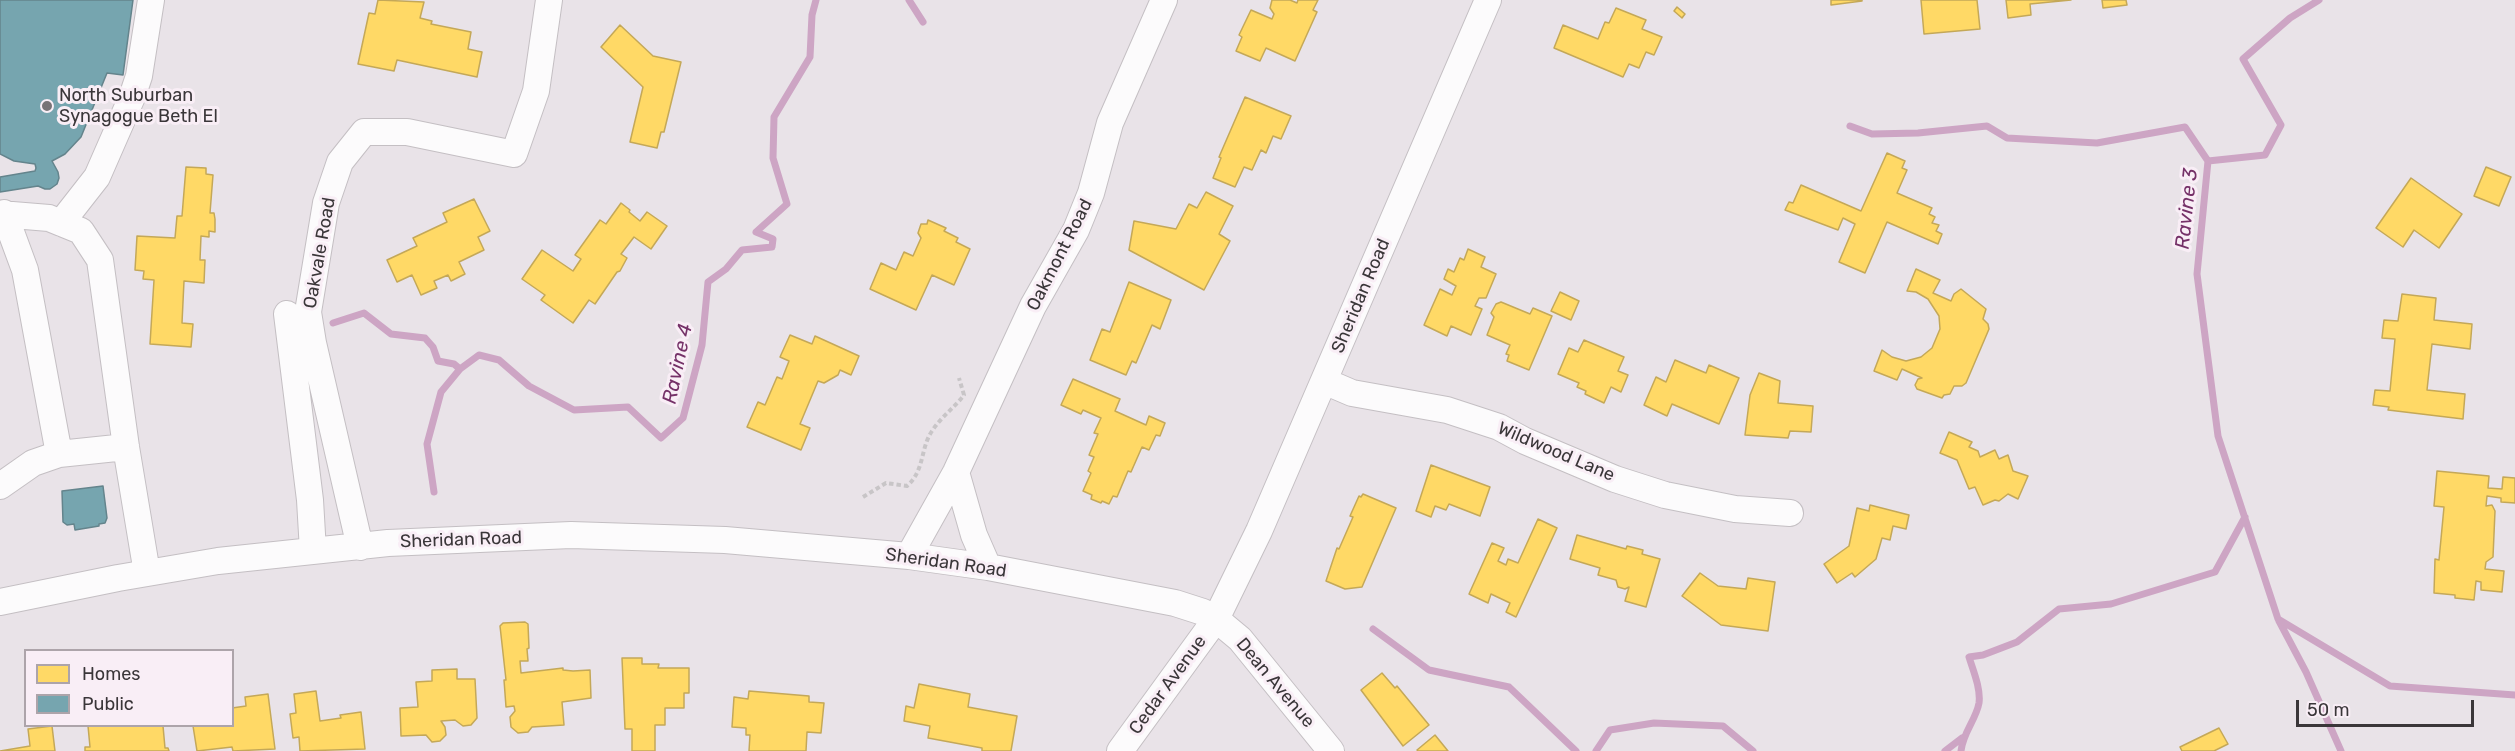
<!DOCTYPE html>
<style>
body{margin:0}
#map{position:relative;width:2515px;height:751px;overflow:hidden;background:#e9e3e8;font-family:Rubik,sans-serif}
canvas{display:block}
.legend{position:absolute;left:24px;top:649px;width:210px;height:78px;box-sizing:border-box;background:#f9eef6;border:2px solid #ada4aa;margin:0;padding:8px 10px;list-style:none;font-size:18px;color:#3a3639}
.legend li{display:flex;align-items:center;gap:12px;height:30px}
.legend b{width:30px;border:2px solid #ada4aa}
.scale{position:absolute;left:2296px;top:700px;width:178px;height:27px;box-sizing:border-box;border:3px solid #3a3639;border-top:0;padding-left:8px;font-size:18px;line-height:21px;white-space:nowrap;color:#3a3639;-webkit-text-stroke:4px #f9eef6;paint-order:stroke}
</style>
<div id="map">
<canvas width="2515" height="751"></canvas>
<ul class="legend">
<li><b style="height:16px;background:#ffd966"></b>Homes</li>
<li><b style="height:16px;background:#76a5af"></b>Public</li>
</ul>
<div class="scale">50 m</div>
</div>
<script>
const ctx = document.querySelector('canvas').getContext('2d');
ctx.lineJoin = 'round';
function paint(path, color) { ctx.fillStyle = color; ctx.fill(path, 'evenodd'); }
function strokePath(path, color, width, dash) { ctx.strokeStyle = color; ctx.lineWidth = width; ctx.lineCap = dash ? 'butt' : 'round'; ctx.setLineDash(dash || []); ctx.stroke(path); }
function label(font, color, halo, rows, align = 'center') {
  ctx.font = font + ' Rubik,sans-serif'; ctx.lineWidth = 6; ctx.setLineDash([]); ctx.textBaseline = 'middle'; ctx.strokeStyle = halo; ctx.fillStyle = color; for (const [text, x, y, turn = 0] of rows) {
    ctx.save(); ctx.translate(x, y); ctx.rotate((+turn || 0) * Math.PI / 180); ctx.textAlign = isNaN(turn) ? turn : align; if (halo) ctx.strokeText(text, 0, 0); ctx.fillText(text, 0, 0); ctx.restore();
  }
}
const homes = new Path2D(`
 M378,0L424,2L420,18L432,21L431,24L471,32L468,49L482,52L477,77L397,60L394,71L358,64L369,13L375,14Z
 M1272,0H1290L1297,3L1298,0H1318L1313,10L1317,12L1295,61L1266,48L1260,61L1236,51L1242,37L1239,35L1251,10L1272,19L1274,14L1270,8Z
 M1831,0H1862V1L1831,5Z
 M1921,0H1977L1980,29L1924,34Z
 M2006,0H2071L2030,4L2031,15L2008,18Z
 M2102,0H2126L2127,5L2103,8Z
 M1677,7L1685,14L1682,18L1674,11Z
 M1616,8L1646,20L1642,29L1662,37L1654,55L1646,52L1639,68L1629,64L1623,77L1554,48L1563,25L1598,39L1605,22L1609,23Z
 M620,25L653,56L681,62L664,132H661L657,148L630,142L643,87L601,47Z
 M1245,97L1291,116L1281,139L1273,136L1266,153L1261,150L1252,170L1244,167L1235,187L1213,178L1221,158L1219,157Z
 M1887,153L1905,161L1902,168L1907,170L1897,193L1932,208L1929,214L1935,217L1932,223L1939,225L1936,231L1942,234L1938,244L1887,222L1865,273L1839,262L1855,224L1843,218L1838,230L1785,210L1789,202L1793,203L1801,185L1861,211Z
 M186,167L206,168V174L213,175L210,213H214L215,219V232L209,231V237L201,236L200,260H205L204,283L184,281L182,323L193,324L191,347L150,344L154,280L143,279L144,271L135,270L137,236L175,238L177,216H182Z
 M2486,167L2511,177L2499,206L2474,196Z
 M2411,178L2462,214L2439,248L2414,230L2403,247L2376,228Z
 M1206,192L1233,206L1219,234L1230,241L1204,290L1129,250L1134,221L1176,229L1189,204L1197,208Z
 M474,199L490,231L478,237L484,250L459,262L465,274L451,281L448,275L434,281L437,288L421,295L412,275L397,282L387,260L417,246L413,238L447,222L443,213Z
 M621,203L630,210L629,212L640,221L647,212L667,226L651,249L634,237L621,254L627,258L620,271L617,272L595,304L589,300L573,323L541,300L545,295L522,279L542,250L573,271L581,259L575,255L600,220L606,224Z
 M928,220L946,228L944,231L958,238L956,242L970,249L954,285L932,275L916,310L870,289L881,263L896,270L904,252L913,256L921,238L918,233L921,224H927Z
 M1468,249L1485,257L1481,267L1496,274L1486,298H1479L1475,306L1482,309L1471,335L1451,326L1447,336L1424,325L1440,289L1452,295L1456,286L1444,279L1448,269L1454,272L1460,258L1464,260Z
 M1916,269L1940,280L1933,293L1951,301L1954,294L1961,289L1986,309L1983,319L1988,324L1989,329L1966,383L1962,386H1954L1950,394L1944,395L1942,398L1917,389L1915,385L1918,379L1922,378L1902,369L1897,380L1874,371L1882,350L1892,357L1906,361L1921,357L1932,348L1940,329L1939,316L1928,299L1916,292L1907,291Z
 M1129,282L1171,300L1160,329L1152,325L1136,363L1132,361L1126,375L1090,360L1102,329L1110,332Z
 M1560,292L1579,301L1571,320L1551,311Z
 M2402,294L2436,298L2434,320L2472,324L2470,349L2432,344L2427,390L2465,394L2463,419L2388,410L2389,407L2373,405L2375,390L2390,391L2395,339L2382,338L2384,320L2398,321Z
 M1501,302L1530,314L1533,308L1552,316L1529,370L1507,361L1509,355L1506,354L1510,345L1487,335L1494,317L1491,313L1496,304Z
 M790,335L812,344L815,336L859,356L851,375L840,370L838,375L824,383L818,381L800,424L810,428L801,450L747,427L758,402L765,405L777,377L782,379L789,361L780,357Z
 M1584,340L1624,357L1618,371L1628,375L1621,392L1611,387L1604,403L1585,394L1586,391L1577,387L1579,383L1558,374L1569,348L1578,352Z
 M1675,360L1706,373L1709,365L1739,378L1719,424L1672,404L1667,416L1644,405L1656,377L1666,382Z
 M1759,373L1780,381L1778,403L1813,406L1811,432L1790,431L1788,438L1745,435L1750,395Z
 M1073,379L1120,399L1115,411L1146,425L1149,416L1165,423L1160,436L1156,435L1149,450L1142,447L1131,472L1128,471L1117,497L1113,496L1109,504L1102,501L1101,503L1091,499L1092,495L1083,491L1091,473L1088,471L1094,457L1089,455L1098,434L1094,433L1101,418L1083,410L1081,414L1061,405Z
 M1949,432L1972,442L1969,447L1978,451L1980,457L1995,450L1999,459L2008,455L2013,471L2028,476L2018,499L2008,494L1999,501L1995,500L1983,505L1975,487L1969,489L1957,460L1940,453Z
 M1431,465L1490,487L1480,516L1449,504L1446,510L1435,506L1431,517L1416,511Z
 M2437,471L2489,476L2488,488L2502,489L2503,477L2515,478V503L2501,502V498L2487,496L2486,506L2492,505L2495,511L2493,557L2486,562L2485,569L2504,571L2502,592L2481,590V582L2476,581L2474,600L2455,598V595L2434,593L2435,559L2439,560L2444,507L2434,506Z
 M1363,494L1396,508L1362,587L1345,589L1326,581L1337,548L1339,549L1353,517L1350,516L1359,496L1361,497Z
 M1870,505L1909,515L1906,529L1893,526L1890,540L1882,538L1876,559L1855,577L1852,573L1837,583L1824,564L1849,546L1857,508L1869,511Z
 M1538,519L1557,528L1516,617L1506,612L1510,603L1491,594L1488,603L1469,594L1492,543L1504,548L1498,561L1506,565L1508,559L1518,563Z
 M1577,535L1626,549L1627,546L1643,550L1642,554L1660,559L1646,607L1625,601L1629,587L1625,589L1618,587L1616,580L1598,575L1600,568L1570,559Z
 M1700,573L1718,586L1746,589L1748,578L1775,582L1768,631L1721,625L1682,596Z
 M525,622L528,624L529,648L527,649L528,661H520L521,673L563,668V670L573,671L590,670L591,698L562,702L564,725L532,727L528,732L518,733L511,727L510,717L515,711L514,706L506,707L504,680H506L500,626L503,623Z
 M622,658H642V664H659L658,668H689V693H684V708H665V725H655V751H632V729H625Z
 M457,669V679H475L477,718L471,725L463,726L455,720L441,721L445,727L446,735L440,741L432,742L426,735L401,736L400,708L418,707L416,682L432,681V670Z
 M1382,673L1395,688L1397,686L1429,725L1403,746L1361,690Z
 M919,684L970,694L968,707L1017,716L1011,751H982V748L928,738L930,726L904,721L906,706L914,708Z
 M316,691L320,721L341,718L340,715L361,712L365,749L300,751L299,737L293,738L290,714L296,713L294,694Z
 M749,691L809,696V702L824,703L821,733L807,732L806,751H749L750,735H746V728L732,727L734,697L748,699Z
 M268,694L275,749L233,751L232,747L197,751L193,726H232V708L246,706L245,697Z
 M52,726L55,751H0L30,746L28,729Z
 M88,726H163L165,748H168L169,751H85V747H90Z
 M2219,728L2228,744L2214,751H2182L2180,747Z
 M1435,735L1448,751H1418L1417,750Z`);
paint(homes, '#ffd966');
strokePath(homes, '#c4a858', 1.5);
const public = new Path2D(`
 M0,0H133L123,75L107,73L81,137L65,154L52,161L58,172L59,178L57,184L50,189H45L38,186L0,192V177L35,171L36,168L35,164L14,161L0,154Z
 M103,486L107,518L105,523L99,524V526L75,530L74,524L67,525L63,522L62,491Z`);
paint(public, '#76a5af');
strokePath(public, '#64848c', 1.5);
strokePath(new Path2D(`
 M909,0L923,22
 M2319,0L2290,18L2243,59L2281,125L2265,155L2208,161L2197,274L2218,436L2278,619L2390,686L2515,695
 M1850,126L1872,134L1918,133L1987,126L2007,138L2097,143L2185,127L2208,161
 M333,323L364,313L391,334L425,338L433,347L438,361L454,364L460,369
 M434,492L427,444L441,392L460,369L479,355L499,360L529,386L574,410L628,407L661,438L683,418L702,345L708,282L726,269L742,250L772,247L773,239L756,232L787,204L773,158L774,117L810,57L812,15L816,0
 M2279,621L2306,672L2341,751
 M1373,629L1429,670L1509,687L1576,751
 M1596,751L1610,730L1654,723L1723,726L1753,751
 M1945,751L1962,738
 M1961,751C1963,732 1976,720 1979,703C1981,689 1973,670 1969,657L1983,655L2017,642L2059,609L2111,604L2215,572L2245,517`), '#cda5c4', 7);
const minor = new Path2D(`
 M4,213L25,270L59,454
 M0,214L49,218L81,231L100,260L126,447L147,573
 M61,223L97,177L132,97L139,76L151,0
 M287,314L310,500L313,551
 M1324,381L1352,393L1447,410L1499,427L1525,441L1615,479L1665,495L1735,509L1790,513
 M956,472L974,535L988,567
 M0,486L33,463L59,454L126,447
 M360,547L313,343L308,312L326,203L340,162L364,132H407L514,154L536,91L549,0
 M909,556L956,472L1033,306L1076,230L1091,193L1110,123L1164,0
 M0,602L118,578L218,561L388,543L571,535L725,540L909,556L988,567L1175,603L1203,612L1216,619L1240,639L1331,751
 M1120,751L1216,619L1259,531L1488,0`);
strokePath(minor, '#c4bfc3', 28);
strokePath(new Path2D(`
 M863,497L886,483L907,486C925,470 920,449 932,431C941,417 954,408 964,395L959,378`), '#c8c5c7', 4, [4.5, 3]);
strokePath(minor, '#fcfbfc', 26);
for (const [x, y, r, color] of [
 [47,106,6,"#777376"]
]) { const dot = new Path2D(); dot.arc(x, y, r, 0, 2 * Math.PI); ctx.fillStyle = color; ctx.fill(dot); strokePath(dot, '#f9eef6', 2); }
label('18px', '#3a3639', '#f9eef6', [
 ["North Suburban",59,96],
 ["Synagogue Beth El",59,117]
], 'left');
label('18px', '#3a3639', '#f9eef6', [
 ["Oakvale Road",320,253,-80],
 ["Oakmont Road",1060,255,-63],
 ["Sheridan Road",1361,296,-67],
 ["Wildwood Lane",1556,452,23],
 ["Sheridan Road",461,540,-2],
 ["Sheridan Road",946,563,8],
 ["Dean Avenue",1275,683,50],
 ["Cedar Avenue",1168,685,-54]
]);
label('italic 20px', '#753168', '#f9eef6', [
 ["Ravine 3",2187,209,-84],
 ["Ravine 4",678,364,-78]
]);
</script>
